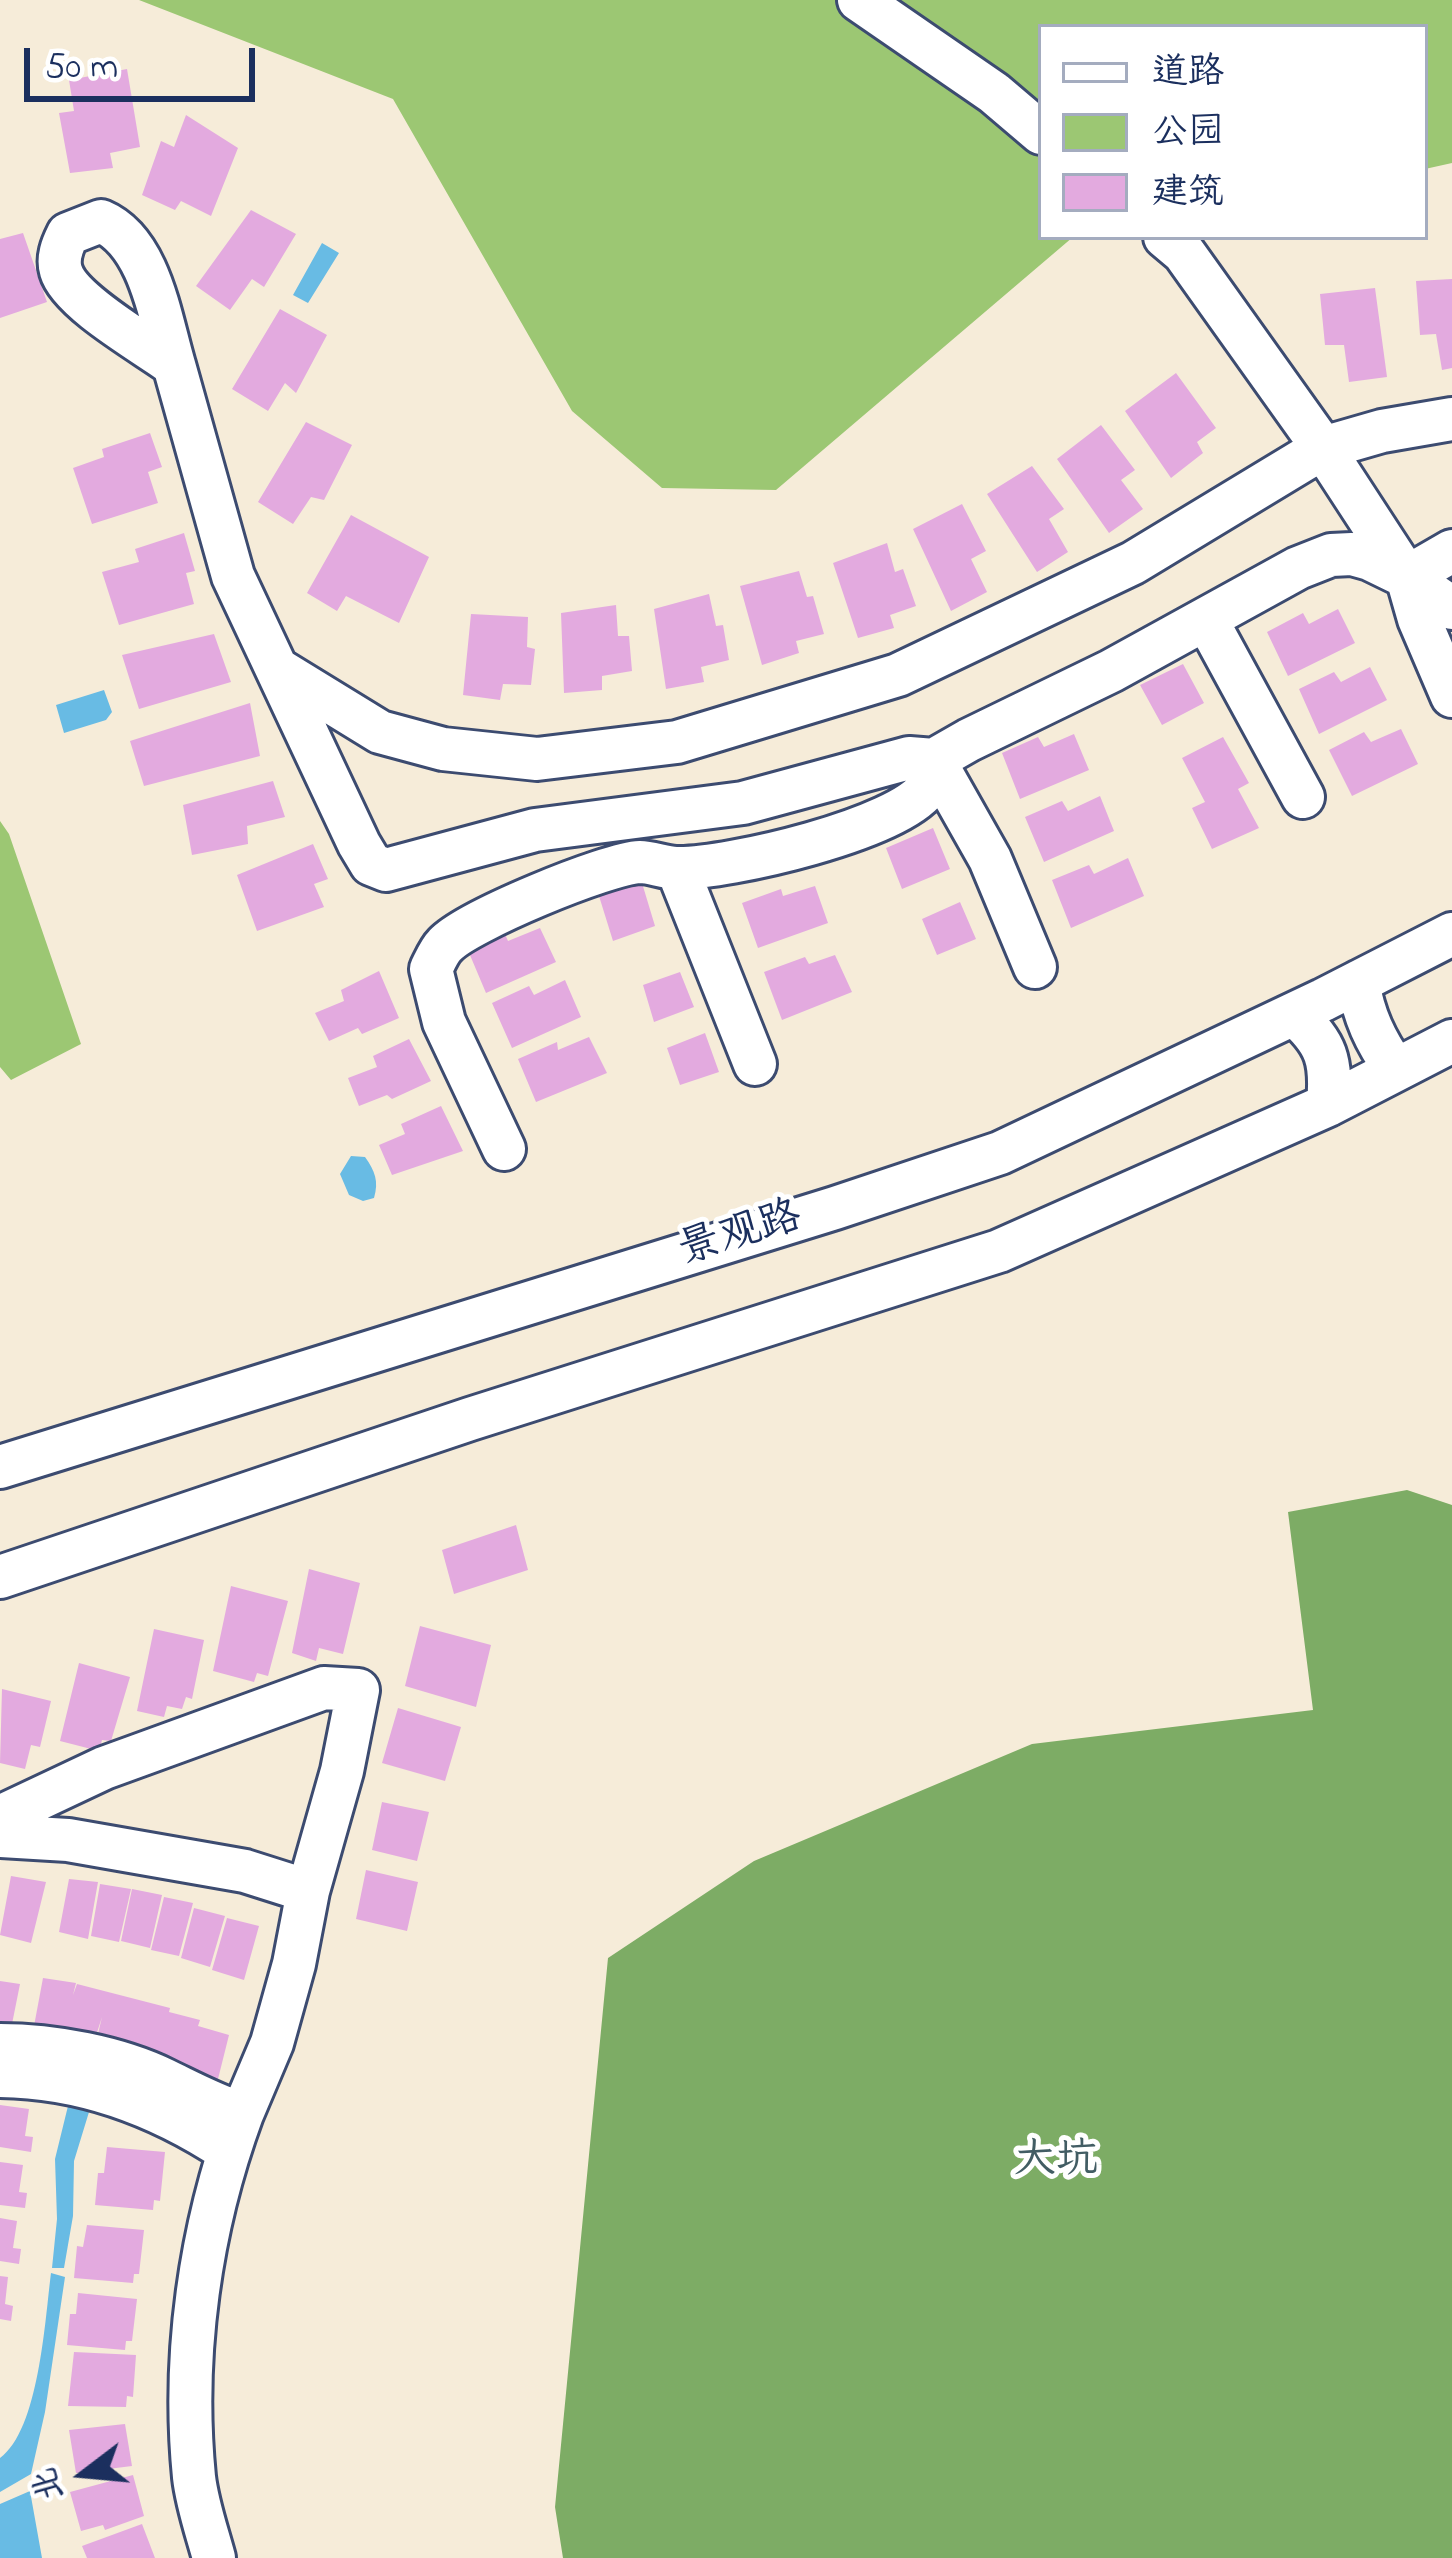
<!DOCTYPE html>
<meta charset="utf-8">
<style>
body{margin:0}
#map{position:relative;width:1452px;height:2558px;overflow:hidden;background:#f6ecd9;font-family:"Indie Flower","LXGW WenKai TC",sans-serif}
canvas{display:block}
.legend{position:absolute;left:1038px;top:24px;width:390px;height:216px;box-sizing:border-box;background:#fff;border:3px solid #a4acbf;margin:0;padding:15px 21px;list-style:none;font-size:36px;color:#1b2f5e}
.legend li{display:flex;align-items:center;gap:24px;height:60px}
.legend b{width:60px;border:3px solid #a4acbf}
.north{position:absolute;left:24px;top:2414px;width:120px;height:120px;-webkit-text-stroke:9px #fff;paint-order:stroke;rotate:254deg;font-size:33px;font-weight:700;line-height:48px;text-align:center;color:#1b2f5e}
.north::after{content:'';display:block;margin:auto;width:42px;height:54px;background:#1b2f5e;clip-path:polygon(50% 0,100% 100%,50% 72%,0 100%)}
.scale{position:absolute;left:24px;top:48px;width:231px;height:54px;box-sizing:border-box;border:6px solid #1b2f5e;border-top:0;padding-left:15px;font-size:36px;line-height:42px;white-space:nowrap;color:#1b2f5e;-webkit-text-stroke:9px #fff;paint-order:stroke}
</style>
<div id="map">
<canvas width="1452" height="2558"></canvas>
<ul class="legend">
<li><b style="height:15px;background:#fff"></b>道路</li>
<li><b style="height:33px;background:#9cc773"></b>公园</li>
<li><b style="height:33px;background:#e3aadf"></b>建筑</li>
</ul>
<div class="north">北</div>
<div class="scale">50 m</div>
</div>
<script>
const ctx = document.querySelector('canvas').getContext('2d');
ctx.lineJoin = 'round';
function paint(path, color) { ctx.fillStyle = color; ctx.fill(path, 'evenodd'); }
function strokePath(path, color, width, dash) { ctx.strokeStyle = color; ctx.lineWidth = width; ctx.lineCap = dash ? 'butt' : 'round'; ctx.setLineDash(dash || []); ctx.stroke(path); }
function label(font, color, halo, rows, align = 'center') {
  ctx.font = font + ' "Indie Flower","LXGW WenKai TC",sans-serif'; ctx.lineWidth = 10; ctx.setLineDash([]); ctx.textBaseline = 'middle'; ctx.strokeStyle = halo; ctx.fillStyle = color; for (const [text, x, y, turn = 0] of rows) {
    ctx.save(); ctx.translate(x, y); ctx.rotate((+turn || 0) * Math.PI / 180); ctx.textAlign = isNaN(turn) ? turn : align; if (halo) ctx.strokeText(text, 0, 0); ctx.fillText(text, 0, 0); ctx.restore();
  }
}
paint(new Path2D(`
 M139,0H1452V163L1425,169V27H1041V237H1073L776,490L662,488L572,411L393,99Z
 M0,821L9,834L81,1044L11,1080L0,1067Z`), '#9cc773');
paint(new Path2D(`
 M1407,1490L1452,1505V2558H563L555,2507L608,1958L754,1861L1032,1744L1313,1710L1288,1512Z`), '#7dac65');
paint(new Path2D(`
 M322,243L339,253L308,303L293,295Z
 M104,690L112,712L106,720L64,733L56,705Z
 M351,1156L365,1157C375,1171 379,1181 374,1198L363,1201L349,1195L340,1174Z
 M68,2106L89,2112L74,2161L73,2216L64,2268H52L57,2219L55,2159Z
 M51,2273L65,2277L45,2412L31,2474L0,2492V2458C39,2430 45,2320 51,2273Z
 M30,2491L42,2558H0V2504Z`), '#68bbe4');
paint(new Path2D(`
 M127,69L140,147L110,153L113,168L70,173L59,113L74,111L69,80Z
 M186,115L238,148L211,216L181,201L175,210L142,195L161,141L174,147Z
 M251,210L296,234L264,287L252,279L230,310L196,286Z
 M23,233L47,302L0,318V239Z
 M1452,279V368L1442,370L1436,334L1420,335L1416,281Z
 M1375,288L1387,377L1349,382L1344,345H1325L1320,294Z
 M280,309L327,335L296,393L285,383L268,411L232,389Z
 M1176,373L1216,428L1197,442L1203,453L1171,478L1125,411Z
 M306,422L352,445L324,500L311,497L293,524L258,502Z
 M1101,425L1135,470L1121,480L1143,509L1109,533L1057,459Z
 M150,433L162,467L148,472L158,503L92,524L73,468L104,457L102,449Z
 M1032,466L1064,509L1049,519L1068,552L1037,572L987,494Z
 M962,504L986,551L971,559L987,592L951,611L913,529Z
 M351,515L429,557L399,623L346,596L337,611L307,593Z
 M184,533L195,571L186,573L194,604L119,625L102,572L139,562L135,549Z
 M887,543L895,572L903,569L916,606L890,615L894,628L858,638L833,563Z
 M799,571L807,597L813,596L824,634L796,641L799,653L762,665L740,586Z
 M709,594L716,626L723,625L729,660L701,667L704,682L666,689L654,609Z
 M616,605L618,636H629L632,671L602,676V690L564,693L561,613Z
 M1338,609L1355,643L1288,676L1267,632L1303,613L1309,624Z
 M471,614L528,617L527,647L535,649L531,685L503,684L500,700L463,695Z
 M214,634L231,682L139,709L122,655Z
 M1183,664L1204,703L1162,725L1140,685Z
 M1370,667L1387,700L1319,734L1299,689L1334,672L1341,682Z
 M250,703L260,756L144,786L130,741Z
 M1401,729L1418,764L1352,796L1329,750L1364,732L1371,742Z
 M1074,734L1089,770L1020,799L1002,753L1038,737L1044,747Z
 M1223,737L1249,783L1238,789L1259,828L1212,849L1192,808L1205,802L1182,758Z
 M273,781L285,817L247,826L248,844L192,855L183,805Z
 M1100,796L1114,831L1044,862L1025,817L1062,801L1068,811Z
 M933,828L950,869L902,889L886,848Z
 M313,844L328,879L314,884L324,907L257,931L237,875Z
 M1128,858L1144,896L1071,928L1052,880L1089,865L1094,874Z
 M642,883L655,926L613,941L599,896Z
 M815,886L828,923L758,948L742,903L781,889L783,896Z
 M960,902L976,939L937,955L922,919Z
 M540,928L556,962L486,993L467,948L504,932L508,941Z
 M835,955L852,992L782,1020L764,972L805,957L809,964Z
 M379,971L399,1018L362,1034L358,1028L329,1041L315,1013L344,1001L341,990Z
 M680,972L694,1007L654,1022L643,985Z
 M565,980L581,1017L512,1048L492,1003L529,986L534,995Z
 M705,1033L719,1072L680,1085L667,1048Z
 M589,1037L607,1073L536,1102L518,1059L557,1042L558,1050Z
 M409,1039L431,1081L392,1099L387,1095L359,1106L348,1078L377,1067L373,1056Z
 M441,1106L463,1151L392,1175L379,1145L405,1134L401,1124Z
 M516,1525L528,1570L454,1594L442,1550Z
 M309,1569L360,1583L343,1654L319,1648L316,1661L292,1653Z
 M231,1586L288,1601L268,1676L257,1673L254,1682L213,1671Z
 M420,1626L491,1645L476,1707L405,1686Z
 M154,1629L204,1640L192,1699L186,1697L182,1709L167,1706L164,1717L137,1711Z
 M79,1663L130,1677L111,1741L102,1740L99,1751L60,1741Z
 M2,1689L51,1701L40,1747L31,1745L25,1769L0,1763Z
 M398,1708L461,1727L445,1781L382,1763Z
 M382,1802L429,1812L417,1861L372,1850Z
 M366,1870L418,1882L407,1931L356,1919Z
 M11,1876L46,1882L31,1943L0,1935Z
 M69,1879L98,1882L88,1939L59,1932Z
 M100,1884L131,1889L119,1942L91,1936Z
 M132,1889L162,1895L150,1948L121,1941Z
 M164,1897L193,1903L179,1956L151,1950Z
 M194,1908L225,1916L210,1967L181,1958Z
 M227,1918L259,1926L244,1980L212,1970Z
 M43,1978L76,1983L73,1995L77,1984L170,2008L169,2012L200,2020L198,2026L229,2035L216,2087L97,2038L102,2017L93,2045L34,2026Z
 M0,1981L20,1984L10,2034L0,2032Z
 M0,2105L29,2109L25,2136L33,2137L31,2152L0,2147Z
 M107,2147L165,2152L160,2201L154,2200L153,2210L95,2205L98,2173H104Z
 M0,2162L23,2165L19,2192L27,2193L25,2208L0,2205Z
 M0,2218L17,2221L13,2248L21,2249L19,2264L0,2261Z
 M87,2225L144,2230L139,2274H134L133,2283L74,2278L77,2246L83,2247Z
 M0,2276L8,2277L5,2304L13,2306L11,2321L0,2319Z
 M78,2293L137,2299L132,2341H126L125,2350L67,2345L70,2314H76Z
 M74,2352L136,2355L133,2397L127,2396L126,2407L68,2406Z
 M125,2424L132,2466L76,2473L69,2430Z
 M133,2475L144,2516L105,2530L103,2525L81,2531L70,2492Z
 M142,2524L155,2558H87L82,2546Z`), '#e3aadf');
const minor = new Path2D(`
 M859,0L994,93L1041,133
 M101,221C150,242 160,318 174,365C147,345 70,302 61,271C57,258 62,246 68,234Z
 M1165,237L1184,253L1323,448L1407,577L1419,619L1452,696
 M174,365L233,576L359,844L371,864L386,870L535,830L743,803L909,758L934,760L969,740L1111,671L1298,568L1331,555L1352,554L1370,559L1407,577L1452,608
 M1407,577L1452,551
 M1206,619L1303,797
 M279,670L380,732L443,749L537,759L677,742L898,675L1133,563L1323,448L1382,431L1452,419
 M934,760L990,859L1035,967
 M677,868L755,1064
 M1358,982C1364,1017 1375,1040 1395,1069
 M1294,1014C1327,1043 1332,1061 1328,1105
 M504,1149L444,1022L431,969C435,961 439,951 445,945C467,921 608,863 640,862C652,862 664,868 677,868C727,869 901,829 928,787C933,779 934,769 934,760
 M0,1467L835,1208L1000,1153L1323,1000L1452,934
 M0,1577L470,1419L999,1251L1328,1105L1452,1041
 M0,1817L104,1768L324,1688L358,1690L342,1771L308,1891L294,1964L272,2043L242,2114C214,2105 192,2093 165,2080C118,2057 53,2045 0,2045
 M0,1836L68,1840L245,1871L308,1891
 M0,2076C82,2077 160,2106 228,2151
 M214,2558C207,2532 197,2504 194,2477C182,2355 200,2228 242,2114`);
strokePath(minor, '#3c4b70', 48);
strokePath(minor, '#fff', 42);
label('42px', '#1b2f5e', '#fff', [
 ["景观路",741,1237,-17]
]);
label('42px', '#425d64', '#fff', [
 ["大坑",1056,2164]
]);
</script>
